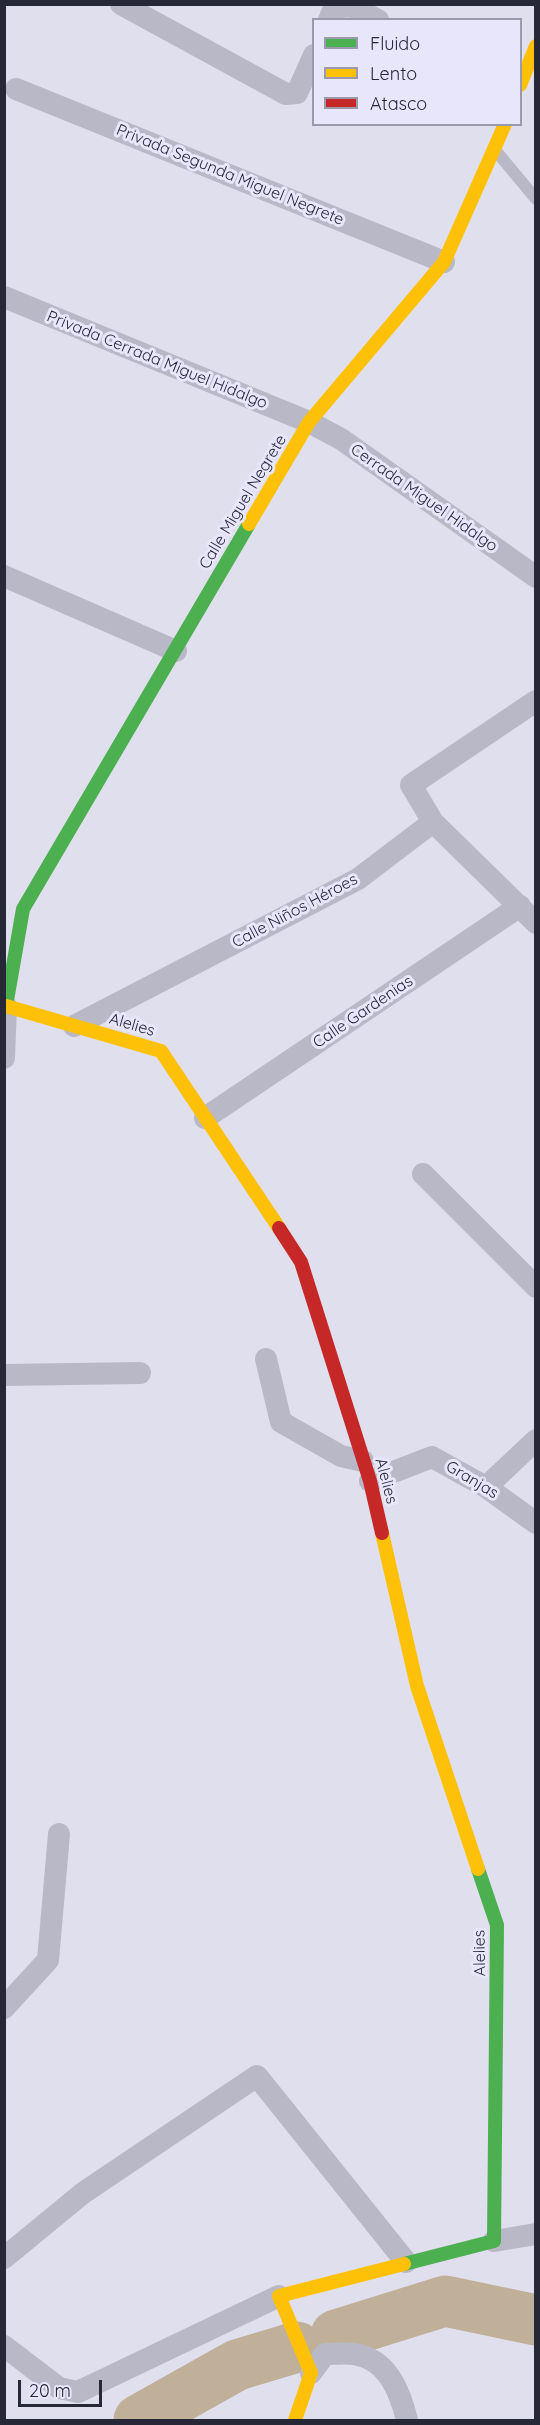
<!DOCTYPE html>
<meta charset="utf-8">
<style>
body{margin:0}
#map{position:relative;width:540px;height:2425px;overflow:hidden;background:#e0dfed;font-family:Quicksand,sans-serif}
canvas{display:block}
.frame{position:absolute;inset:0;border:6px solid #262837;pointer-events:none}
.legend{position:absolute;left:312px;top:18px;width:210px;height:108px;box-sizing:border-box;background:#e8e6fa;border:2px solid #9a9aac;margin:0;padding:8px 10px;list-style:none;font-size:18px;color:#262837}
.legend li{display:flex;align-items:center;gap:12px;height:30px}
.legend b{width:30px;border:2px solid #9a9aac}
.scale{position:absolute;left:18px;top:2380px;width:84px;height:27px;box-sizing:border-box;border:3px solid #262837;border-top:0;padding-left:8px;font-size:18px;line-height:21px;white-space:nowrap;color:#262837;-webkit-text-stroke:4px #e8e6fa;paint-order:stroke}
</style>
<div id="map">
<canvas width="540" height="2425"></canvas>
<div class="frame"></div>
<ul class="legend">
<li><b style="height:8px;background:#4caf50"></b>Fluido</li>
<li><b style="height:8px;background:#ffc107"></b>Lento</li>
<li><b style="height:8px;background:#c62828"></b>Atasco</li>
</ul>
<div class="scale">20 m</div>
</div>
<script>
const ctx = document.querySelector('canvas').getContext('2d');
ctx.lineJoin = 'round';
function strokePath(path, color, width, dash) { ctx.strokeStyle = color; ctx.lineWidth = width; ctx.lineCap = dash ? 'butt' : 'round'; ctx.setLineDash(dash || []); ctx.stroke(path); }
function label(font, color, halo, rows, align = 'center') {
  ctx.font = font + ' Quicksand,sans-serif'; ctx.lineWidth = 6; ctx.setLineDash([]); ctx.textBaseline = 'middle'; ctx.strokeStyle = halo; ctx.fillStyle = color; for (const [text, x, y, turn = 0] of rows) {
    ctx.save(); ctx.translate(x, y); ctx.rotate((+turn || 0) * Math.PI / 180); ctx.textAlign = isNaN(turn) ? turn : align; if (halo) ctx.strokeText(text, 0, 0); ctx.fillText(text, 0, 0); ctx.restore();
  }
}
strokePath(new Path2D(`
 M336,2335L445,2301L536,2320
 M139,2420L237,2365L297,2347`), '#c0b09a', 51);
strokePath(new Path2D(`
 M496,151L536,199`), '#b9b8c6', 12);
strokePath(new Path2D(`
 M121,4L286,94L297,93L314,55
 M329,20L334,8L350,6L378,20
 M16,89L444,262
 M4,297L309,422L341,439L536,577
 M4,576L176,651
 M536,701L411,785L433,822L536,923
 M74,1026L358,879L433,822
 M4,1058L6,1006
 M205,1118L520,906
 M423,1174L536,1287
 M266,1359L281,1422L341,1456L363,1461
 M4,1375L140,1373
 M370,1481L432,1457L486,1487L536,1523
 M486,1487L536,1440
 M4,2008L48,1960L59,1834
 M494,2241L536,2234
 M4,2258L83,2193L257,2076L406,2262
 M4,2346L59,2388L78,2392L279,2296
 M311,2373L325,2354C335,2354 345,2353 354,2354C388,2359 400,2392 407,2420`), '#b9b8c6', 22);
strokePath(new Path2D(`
 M6,1006L23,909L249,524
 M404,2264L494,2241L497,1925L478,1869`), '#4caf50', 14);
strokePath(new Path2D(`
 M520,85L536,46
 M249,524L309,422L444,262L505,124
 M6,1006L161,1051L279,1228
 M382,1533L417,1686L478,1869
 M295,2420L311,2373L279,2296L404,2264`), '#ffc107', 14);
strokePath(new Path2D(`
 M279,1228L301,1262L370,1481L382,1533`), '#c62828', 14);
label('16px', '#262837', '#e8e6fa', [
 ["Privada Segunda Miguel Negrete",230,175,22],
 ["Privada Cerrada Miguel Hidalgo",157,360,22],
 ["Cerrada Miguel Hidalgo",424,498,35],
 ["Calle Miguel Negrete",243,502,-59],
 ["Calle Niños Héroes",295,911,-28],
 ["Calle Gardenias",363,1012,-34],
 ["Alelies",132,1025,16],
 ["Granjas",472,1480,31],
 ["Alelies",386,1481,75],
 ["Alelies",480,1953,-91]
]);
</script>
